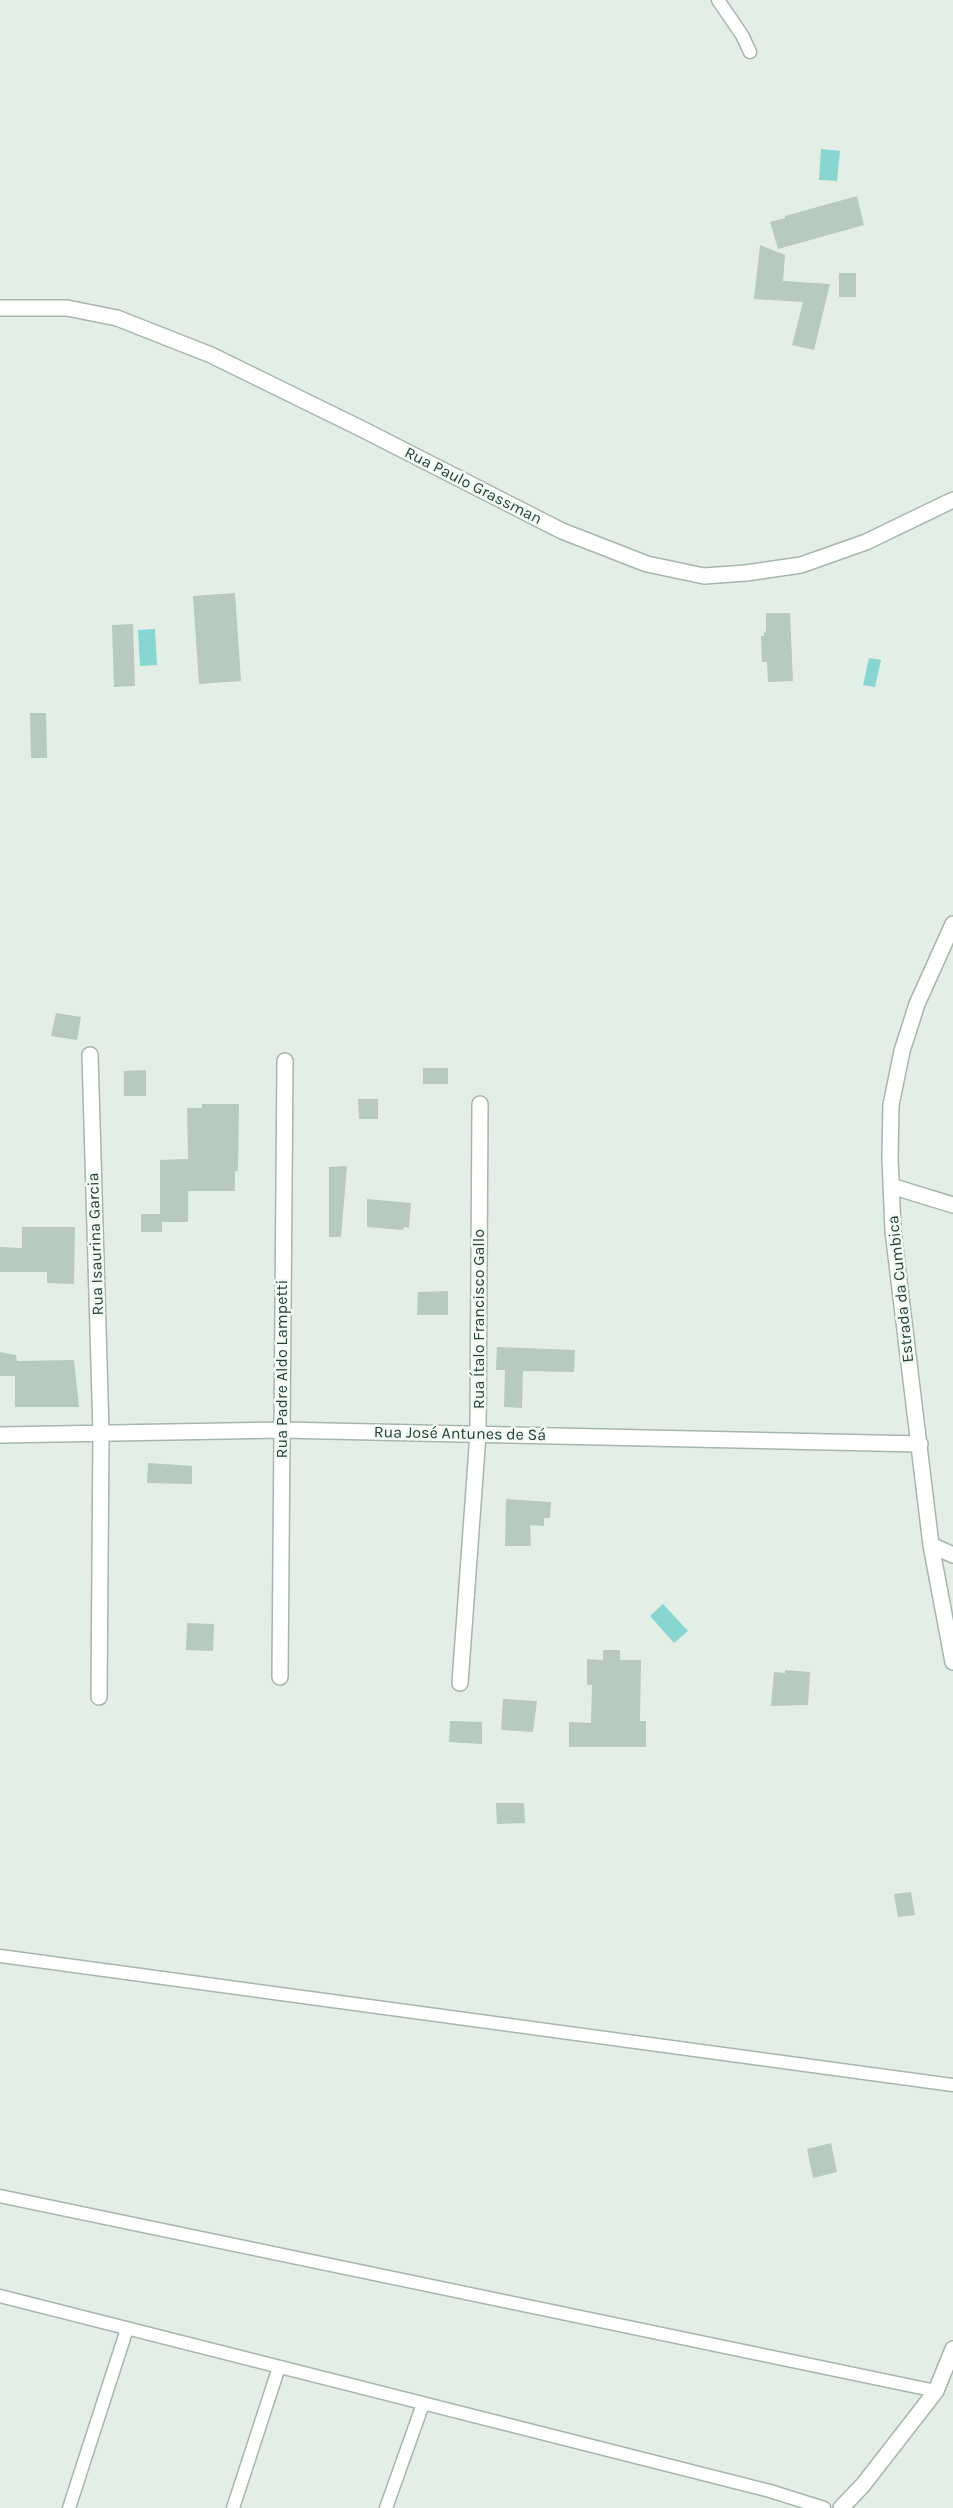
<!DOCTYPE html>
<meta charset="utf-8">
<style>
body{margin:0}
canvas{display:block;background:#e3eee7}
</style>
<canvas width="953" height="2508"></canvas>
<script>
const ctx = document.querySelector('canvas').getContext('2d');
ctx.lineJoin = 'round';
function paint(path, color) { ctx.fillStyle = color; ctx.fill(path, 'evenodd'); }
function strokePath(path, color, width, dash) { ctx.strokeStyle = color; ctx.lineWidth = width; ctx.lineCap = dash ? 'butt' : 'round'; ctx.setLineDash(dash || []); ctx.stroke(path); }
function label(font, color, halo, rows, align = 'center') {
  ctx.font = font + ' Karla,sans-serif'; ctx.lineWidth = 5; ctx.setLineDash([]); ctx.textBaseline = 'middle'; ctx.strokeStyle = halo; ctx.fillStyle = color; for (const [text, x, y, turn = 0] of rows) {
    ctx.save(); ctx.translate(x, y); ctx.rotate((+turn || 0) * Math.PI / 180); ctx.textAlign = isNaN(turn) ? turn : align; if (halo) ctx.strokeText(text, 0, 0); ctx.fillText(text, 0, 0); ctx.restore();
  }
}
paint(new Path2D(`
 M821,149L840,151L837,181L819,180Z
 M155,629L157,665L140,666L138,630Z
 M869,658L881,660L875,687L863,685Z
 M663,1604L688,1631L674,1643L650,1616Z`), '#88d6d0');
paint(new Path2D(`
 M857,196L864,225L778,249L770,222L785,218V216Z
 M760,245L785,255L783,281L830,284L814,350L792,345L803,302L754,299Z
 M839,273H856V297H839Z
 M235,593L241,681L199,684L193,596Z
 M766,613H790L793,681L768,682L767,662H762L761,636H764V632L766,631Z
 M133,624L135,686L114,687L112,625Z
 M30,713H46L47,758H31Z
 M56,1013L81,1017L77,1040L51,1036Z
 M423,1068H448V1084H423Z
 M146,1070V1096H124V1071Z
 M358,1099H378V1119H359Z
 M202,1104H239L238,1171H235V1191H188V1222H162V1232H141V1214H160V1160L188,1159L187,1108H202Z
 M347,1166L341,1237H329V1167Z
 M367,1199L411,1203L409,1228L404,1227L403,1230L367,1227Z
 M22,1227H75L74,1284L47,1283V1272H0V1247L22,1248Z
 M448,1291V1315H417L418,1292Z
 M497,1347L575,1350L574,1372L523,1371L522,1408L504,1407L505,1370H496Z
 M0,1352L16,1355L17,1361L74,1360L79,1407H15V1376H0Z
 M148,1463L192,1466V1484L147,1483Z
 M506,1499L551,1502L550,1518H544V1526L530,1525L531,1546H505Z
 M187,1623L214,1624L213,1651L186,1650Z
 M603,1650H620V1660H641L640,1721H646V1747H569V1722L591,1723L592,1685H587V1659L603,1660Z
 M785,1670L810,1672L808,1705L771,1706L774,1672L785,1673Z
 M503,1699L537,1701L533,1732L501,1730Z
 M450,1721L482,1722V1744L449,1742Z
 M496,1803H524L525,1823L497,1824Z
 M911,1892L915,1915L898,1917L894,1894Z
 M831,2143L837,2172L813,2178L807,2149Z`), '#b8c9bf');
const service = new Path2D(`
 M718,0L742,35L750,52
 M0,1956L953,2085
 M0,2196L936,2391
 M0,2296L770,2491L824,2508
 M69,2508L127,2329
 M233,2508L279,2367
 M386,2508L423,2404`);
const minor = new Path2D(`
 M0,308H67L117,318L211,355L362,429L562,531L647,564L704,576L746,573L801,565L866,542L953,500
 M953,924L917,1004L902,1051L891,1105L890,1158L893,1231L931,1545L953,1662
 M90,1055L101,1432L99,1697
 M891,1186L953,1205
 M0,1435L282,1430L920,1444
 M931,1545L953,1555
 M280,1677L285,1061
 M460,1683L478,1434L480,1104
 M841,2508L863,2485L936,2391L953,2349`);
strokePath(service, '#a5b7ad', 15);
strokePath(minor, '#a5b7ad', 18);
strokePath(service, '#fff', 12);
strokePath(minor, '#fff', 15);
label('16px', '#214131', '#f4faf6', [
 ["Rua Paulo Grassman",473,486,27],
 ["Rua Isaurina Garcia",96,1244,-92],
 ["Estrada da Cumbica",901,1289,-96],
 ["Rua Ítalo Francisco Gallo",479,1319,-90],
 ["Rua Padre Aldo Lampetti",282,1369,-90],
 ["Rua José Antunes de Sá",460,1434,1]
]);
</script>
